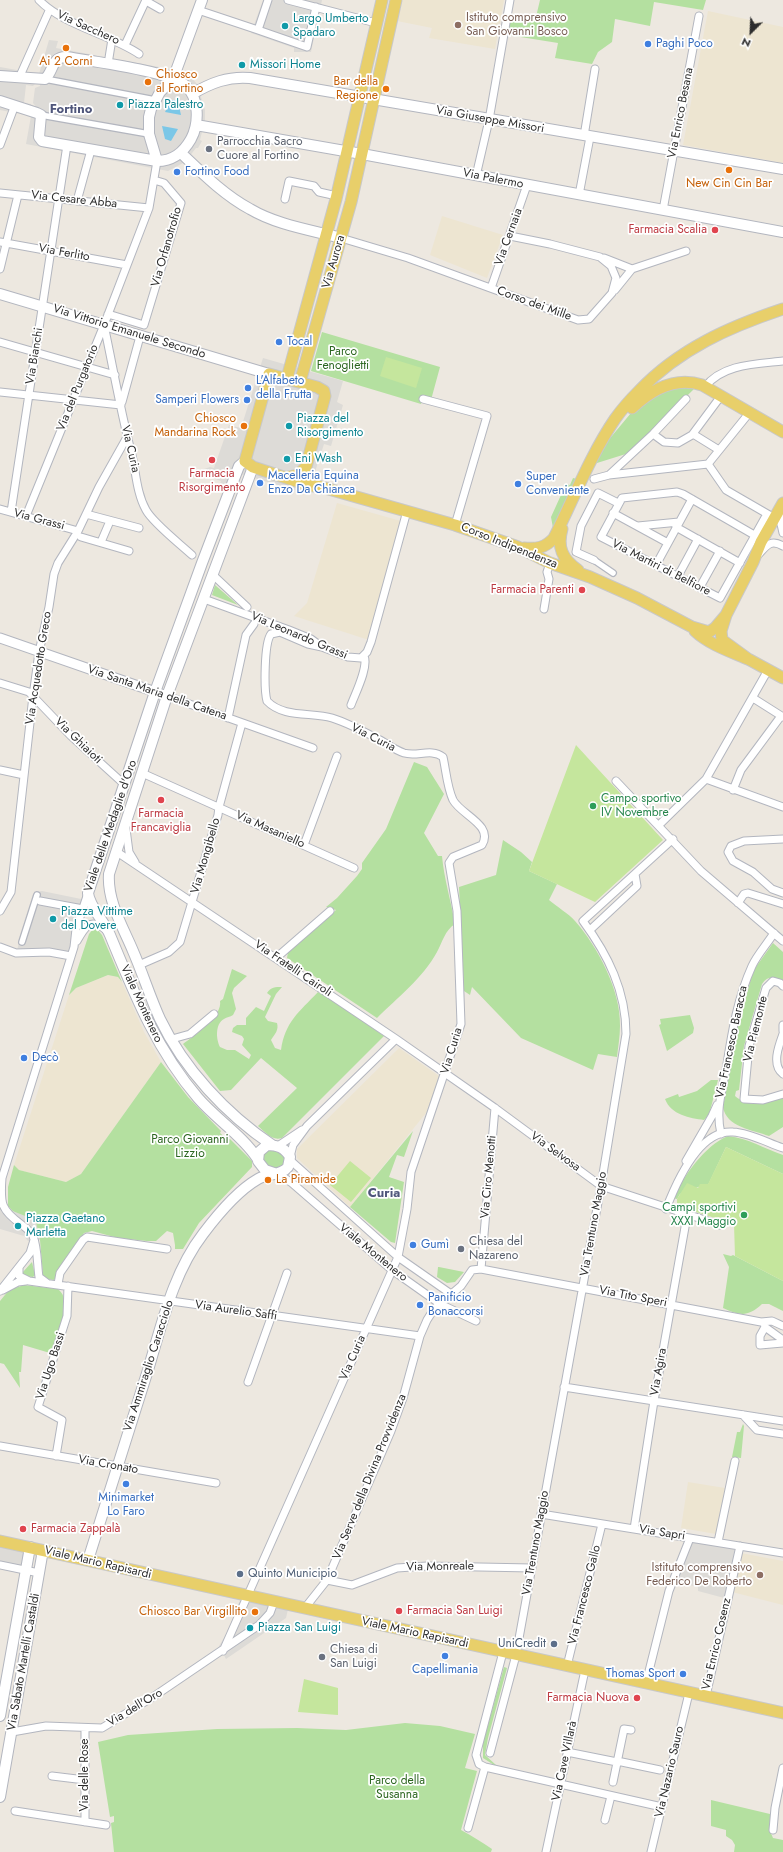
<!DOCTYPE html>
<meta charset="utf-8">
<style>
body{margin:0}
#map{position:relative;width:783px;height:1852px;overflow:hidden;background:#ede8e0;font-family:Jost,sans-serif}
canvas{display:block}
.north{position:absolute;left:731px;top:12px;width:40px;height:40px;-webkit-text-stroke:3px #fff;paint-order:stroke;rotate:204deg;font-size:11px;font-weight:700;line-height:16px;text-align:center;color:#2d2d2d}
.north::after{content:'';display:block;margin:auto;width:14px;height:18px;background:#2d2d2d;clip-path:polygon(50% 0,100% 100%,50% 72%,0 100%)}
</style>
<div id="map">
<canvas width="783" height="1852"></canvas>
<div class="north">N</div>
</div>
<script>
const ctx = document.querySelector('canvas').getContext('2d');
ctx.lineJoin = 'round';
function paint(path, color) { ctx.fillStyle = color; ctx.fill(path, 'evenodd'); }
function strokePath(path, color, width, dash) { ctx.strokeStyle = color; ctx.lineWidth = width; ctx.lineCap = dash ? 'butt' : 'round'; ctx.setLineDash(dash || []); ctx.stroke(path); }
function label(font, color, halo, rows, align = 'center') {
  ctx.font = font + ' Jost,sans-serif'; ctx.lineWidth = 3.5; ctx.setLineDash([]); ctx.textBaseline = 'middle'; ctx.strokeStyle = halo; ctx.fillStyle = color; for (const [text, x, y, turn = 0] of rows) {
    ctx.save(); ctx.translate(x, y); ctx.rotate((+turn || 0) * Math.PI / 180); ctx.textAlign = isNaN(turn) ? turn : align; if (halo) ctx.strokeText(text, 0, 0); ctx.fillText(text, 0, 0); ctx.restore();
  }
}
paint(new Path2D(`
 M403,0H504L495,49L429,38L432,28L397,21Z
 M708,11L783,27V163L683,145Z
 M442,216L503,235L487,278L430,255Z
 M337,503L401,521L369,640L294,616L307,603Z
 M108,975L118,977L122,982L144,1032L161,1062L81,1174L66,1182L18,1170L14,1165L69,995L76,988Z
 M399,1048L439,1076V1080L426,1113L350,1207L297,1158V1149Z
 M688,1482L725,1488L716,1534L681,1528Z
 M741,1553L783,1561V1605L732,1592Z`), '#ede5d1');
paint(new Path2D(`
 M540,0H706L703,10L654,2L650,26L615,19L612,42L598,52L592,64L555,58L558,43L508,35L510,21H535Z
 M322,332L440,367L431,400L423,398L421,404L311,371Z
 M681,387L695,388L629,453L597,463L595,461L606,443L631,413L662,391Z
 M573,478L577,479L549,539L546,542L553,528L551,517L566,484L570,485Z
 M215,585L238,605L212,595Z
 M414,762L427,767L444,794L424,833L438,856H442C444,879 451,901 455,924C445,930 442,943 437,952C423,978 397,998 377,1018L287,958L288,952L336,910L326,907L337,898L357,876L362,869V863L386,829Z
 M503,840L521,852L532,862L529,871L557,884L549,900C557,907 568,913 575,921C598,947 621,991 620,1026C620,1037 618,1047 617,1057L598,1054L593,1070L521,1038L472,987L470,995L464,991L459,887L496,875Z
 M93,929H97L102,935L122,982L118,977L108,975L76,988L69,995L89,934Z
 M773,943L783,952V983C775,976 768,975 762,984L744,1046L739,1090L736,1091L735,1096C750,1109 766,1103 783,1097V1127L769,1136C753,1130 726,1127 723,1107L737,1031L753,971Z
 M232,969L247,976L234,988L232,993L236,1009L233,1015C230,1017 227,1017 224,1019C215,1024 216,1039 220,1047L227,1050H235L249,1059L251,1055L242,1045L244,1039L242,1036L232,1032L233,1028L237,1025H246V1018L256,1007L264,1011L271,996L267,993C271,987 275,987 282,987L276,994L265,1017L268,1021L277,1023C279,1030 275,1034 271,1040L275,1048L281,1050C285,1022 299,1012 318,992L338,1004L384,1036L282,1138C272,1141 266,1133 258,1126L297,1088L261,1058L231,1090L220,1091L183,1044C194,1036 223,1016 220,1001L223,999Z
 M690,1015L694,1028L693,1033L667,1051L659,1025L661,1024L660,1019Z
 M161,1062L188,1097L221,1131L220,1133L228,1140L230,1139L252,1161V1167L199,1223L183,1249H175V1245L173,1233L167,1231L156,1241H147L118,1238L92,1231L84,1233L54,1280L46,1279L43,1275L40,1240L8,1206V1187L14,1165L19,1170L66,1182L81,1174Z
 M711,1080H718L709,1115L704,1120C690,1118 671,1115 665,1099L678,1094L679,1097L697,1091Z
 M413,1131L404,1157L397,1155L389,1177L404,1182L395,1243L391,1242L350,1207Z
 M728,1136C748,1138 765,1149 783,1155V1174L726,1147L708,1185C701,1185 688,1191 680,1194L677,1199L673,1198C683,1177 705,1145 728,1136Z
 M268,1149L279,1150L286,1158L285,1165L276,1170L267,1167L261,1156Z
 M723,1254L731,1256L733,1255L783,1281V1311L769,1304H762C748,1317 740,1316 723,1308L729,1267Z
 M32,1262L35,1275L33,1277L23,1276L22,1273Z
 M438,1267H439L464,1272L455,1282L447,1283L437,1277Z
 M24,1285L58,1289C74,1302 58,1332 53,1348L50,1353L23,1345L21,1372H19L20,1388L4,1364L0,1363V1301L9,1290Z
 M743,1424L744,1426L741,1458L732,1457L737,1432H740Z
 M504,1667L507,1668L488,1738L485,1755L496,1765H494L483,1758V1743Z
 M405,1723L440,1726L475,1734L465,1768L477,1771L461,1830C472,1836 482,1842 492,1849L491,1852H114L111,1823L114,1822V1816L110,1817L98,1742L128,1735L217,1729L297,1728L346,1730Z
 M711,1800L770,1814V1831L773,1838L783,1840V1852H734L735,1845L732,1840L726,1836V1830L711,1826Z`), '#b4e0a0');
paint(new Path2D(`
 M386,357L422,368L416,388L380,376Z
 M576,745L663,840L595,902L529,871Z
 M726,1147L783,1174V1281L735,1256L734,1224L677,1206V1199L687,1183L698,1188L700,1184H708Z
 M350,1161L371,1178L351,1202L330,1185Z
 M304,1679L338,1688V1715L298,1712Z`), '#c5e69d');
paint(new Path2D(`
 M263,0H322L311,52H294V48L251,33Z
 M49,40L58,41L56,48L186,72L197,84L205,110V120L200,140L202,141L198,148H196L185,162L168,171L26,144L31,116L0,110V67L39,74ZM35,84H40V86L35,88L33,103L37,108L32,107L31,104L24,103L26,85L33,86Z
 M263,358L343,381L337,402L343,405L331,446L324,444L308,494L237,473L231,489L219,486L221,481L197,473L201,470L210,467L214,468L229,425L241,428Z
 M42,891L86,900L71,956L16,953L35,892Z
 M0,1208L10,1210L33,1219L36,1222L40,1240L28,1241L24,1236L0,1229Z
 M690,1538L740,1546L728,1599L698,1591V1587L673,1581Z
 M0,1541L30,1547L25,1570L0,1565Z
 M242,1595L289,1605L286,1618L226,1659L219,1646L227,1633Z`), '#dddbd7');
paint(new Path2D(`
 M171,100H175L178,102L181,115L165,112Z
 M162,126L178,129L171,141L165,139Z`), '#7bc7e7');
const pedestrian = new Path2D(`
 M45,79L155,100
 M41,115L149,134
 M594,560L613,573
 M22,942L37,895`);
const minor = new Path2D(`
 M39,0C63,25 109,34 139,54
 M268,0L258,30L307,47L316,7
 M288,0L376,23
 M146,1L160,9
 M198,10L258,30
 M125,45L146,0
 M108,64L112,39
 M19,78L49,11
 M584,136L595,69
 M0,145L15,105
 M476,176L489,120L510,0
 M0,193L149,208
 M579,195L590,137
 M285,199L289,181L314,186L319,192L337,196
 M77,201L91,150
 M663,210L699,16
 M341,238L408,258L578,320L589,319L612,293L616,278L611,266L600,257L550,244L510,236
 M0,242L127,265
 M604,258L632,269
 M0,269L18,195
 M491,288L527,185
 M615,290L632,269L686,251
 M108,314L144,325L181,203L164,183L154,180
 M104,325C113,367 120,409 131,451C136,470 136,492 146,510C153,523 179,543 192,555
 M0,342L115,375
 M705,387C722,364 757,364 783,361
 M0,392L121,405
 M423,399L487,416L455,525
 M122,402L139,340
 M653,434L664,442L678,443L692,435L721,396
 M693,434L719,450
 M708,464L726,490L771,516
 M609,475L708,464L750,412
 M594,479L609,475L653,434L686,399
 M0,509L78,531
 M11,512L67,145
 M613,513L668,543
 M86,514L139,528
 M26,516L104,325L149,208L157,161
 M783,516L781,524L783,533
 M638,526L679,522
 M676,527L740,563
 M756,536L683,494L677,492L622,498L601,537L720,598L767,514
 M81,537L129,551
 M101,542L110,521
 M759,554C767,545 771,539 783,546
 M594,560L576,552L581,526L598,493L618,503
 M656,565L692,499
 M212,574L247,607
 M678,576L698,539
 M700,587L720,551
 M204,599L289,630L311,639L322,647L348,657L361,658L367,652L371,642L407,511
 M544,609L549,579L547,572L550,563
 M0,683L29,692L71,736L125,785
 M167,696L313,748
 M753,698L783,717
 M351,705C355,694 369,667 364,656
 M228,718L246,635L254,624
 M0,770L24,775
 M142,773L354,868
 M706,779L783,807
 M616,781L701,871L783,941
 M733,790L741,770L781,716
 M659,825L706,779L768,670
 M126,829L129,852L135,862
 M783,839L744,841L731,846L728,852L733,861L753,872L772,889L783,893
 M304,845L337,756
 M117,852L396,1039L495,1108L601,1186L720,1225
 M40,901L83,909
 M738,903L744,894L748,893L783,904
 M0,911L11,892L33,696L39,652L49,607L54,574L58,563L78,531L99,487L126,439
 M590,930L637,886L635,874
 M77,941C85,927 90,917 106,930
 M0,947L16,953L49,952L71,956
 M276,958L330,911
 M139,965L169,952L180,942L218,815L219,807L242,723
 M783,986L780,983L773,981L766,988L749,1046L744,1099L763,1100L783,1094
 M783,1025V1031
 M783,1034C779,1045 771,1065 783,1074
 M172,1039L190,1034L214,1014
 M721,1134C715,1109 723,1088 727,1064C732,1031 738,997 752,966C757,955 767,944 774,933
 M278,1146L302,1130
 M290,1157L293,1145L307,1126L396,1039
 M290,1160L398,1257L451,1294
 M686,1161L712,1116L717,1105
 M277,1173L292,1183L392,1270L440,1304L476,1321
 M666,1209C676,1183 699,1129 733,1132C750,1133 768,1143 783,1148
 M19,1268V1276L29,1281L420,1336
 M481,1269L495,1108
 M47,1283L39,1277C37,1263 38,1249 33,1236C31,1232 26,1228 22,1225C1,1210 0,1204 2,1178L74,947L76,929L88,893
 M58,1284L60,1273L83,1240L87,1237L167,1249
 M3,1290L18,1282L26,1281
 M0,1291L30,1253L34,1240
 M764,1323L765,1327L760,1336V1345L783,1343
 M765,1327L783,1340
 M248,1382L287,1273
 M564,1387L783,1421
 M743,1415L757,1430L783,1434
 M0,1446L216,1483
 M56,1456L62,1420L38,1407L67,1316L68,1286
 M541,1514L783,1553
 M634,1529L654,1401L687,1216
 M718,1542L735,1461
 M0,1565L39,1573
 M327,1580L352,1585L397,1568L427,1566L532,1568
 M304,1609L327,1580L391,1431L403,1398L420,1336L427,1320L434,1309L461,1286L472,1270L481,1269L761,1322L772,1321L783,1326
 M223,1651L398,1257L407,1209L411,1172L461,1024L457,911L449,863L453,857L482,845C494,825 461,815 453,800C447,787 446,770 443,757C431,748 417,757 404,753C395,750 387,744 380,740C365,732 348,723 332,718C312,712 283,718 267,701C264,690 264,643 271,634L280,632L308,644L322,647
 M503,1652L476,1755L479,1764L485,1767L662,1807
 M567,1666L602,1524
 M646,1683L669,1591L690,1538
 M706,1696L740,1546
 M85,1728V1822
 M12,1732L46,1726L102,1728L153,1697L259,1625L270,1613L274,1602
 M567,1752L617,1762
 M490,1753L516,1655L601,1186L626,1034C626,991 608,955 583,921L673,839
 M617,1761L660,1770
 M52,1776L85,1780
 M613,1782L624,1729L631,1730
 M15,1811L106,1825
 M605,1820L611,1796
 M468,1828L485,1767
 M773,1830L775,1808L783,1768
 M546,1852L585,1670
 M651,1852L689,1693`);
const tertiary = new Path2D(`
 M0,638L167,696`);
const secondary = new Path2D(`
 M0,76L45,79C54,71 51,57 66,57C90,61 169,71 185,85C200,98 199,124 191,139C183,153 173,161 157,161L42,141L39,137L41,115L37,113L0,101
 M192,94C211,83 228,76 250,78L783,169
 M196,125L362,154L783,232
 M181,153C202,173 224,195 250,209C277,225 311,230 341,238
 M157,161L149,134V117L151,109L160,92L173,79L202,0
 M0,294L269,374
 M245,461L239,466L202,563L155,692L88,893C89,906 104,921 110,935C134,993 156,1049 198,1098C216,1119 242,1135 257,1158
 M253,467L167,696L109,874C107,901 123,927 133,951C143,974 150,997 160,1019C184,1069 226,1114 272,1145
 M88,1560C108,1497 128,1434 148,1370C162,1324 173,1273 203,1234C218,1214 237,1191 258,1179C268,1173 281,1176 288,1167L290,1157C285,1148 278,1145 267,1145L259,1152L258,1161L265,1170L274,1173
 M0,1716L30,1547
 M0,1797L43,1550`);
const primary = new Path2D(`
 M287,378L336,199L382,0
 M300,382L351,202L396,0
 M632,408C651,390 675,376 702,385L783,432
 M288,477L298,475L306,467L325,396L324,391L317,387L269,374L245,461L253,467L311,486H318L455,525L518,547L550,563L590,577L637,598L692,627L709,632L715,628L726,615
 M562,529C557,547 562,559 578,570
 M524,548C537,549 545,548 554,538C574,498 590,456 615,419C622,409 631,399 639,391C679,349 729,327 783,309
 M695,631C710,645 732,652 750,660C761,666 772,672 783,678
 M748,659L722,640L721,631L726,615L753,562L761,542L783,503
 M0,1541L783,1713`);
strokePath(pedestrian, '#b3b6bf', 8);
strokePath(minor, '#b3b6bf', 9);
strokePath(tertiary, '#b3b6bf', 11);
strokePath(secondary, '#b3b6bf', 12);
strokePath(primary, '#c8c8c8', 13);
strokePath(pedestrian, '#fff', 5.5);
strokePath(minor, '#fff', 7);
strokePath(tertiary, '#fff', 9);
strokePath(secondary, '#fff', 10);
strokePath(primary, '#e8cf6a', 11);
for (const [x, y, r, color] of [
 [458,25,4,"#8d6e63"],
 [285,26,4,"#0f9aa8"],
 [648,44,4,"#3f7fe0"],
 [66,48,4,"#e8710a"],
 [242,65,4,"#0f9aa8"],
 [148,82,4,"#e8710a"],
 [386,89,4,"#e8710a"],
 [120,105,4,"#0f9aa8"],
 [209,149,4,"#6b7280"],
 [729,170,4,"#e8710a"],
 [177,172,4,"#3f7fe0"],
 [715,230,4,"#e0444e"],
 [279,342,4,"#3f7fe0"],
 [248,388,4,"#3f7fe0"],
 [247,400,4,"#3f7fe0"],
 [244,426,4,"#e8710a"],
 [289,426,4,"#0f9aa8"],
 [287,459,4,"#0f9aa8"],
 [212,460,4,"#e0444e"],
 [260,483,4,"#3f7fe0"],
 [518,484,4,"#3f7fe0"],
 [582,590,4,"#e0444e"],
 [161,800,4,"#e0444e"],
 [593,806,4,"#2e9e5b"],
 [53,919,4,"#0f9aa8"],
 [24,1058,4,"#3f7fe0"],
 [268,1180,4,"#e8710a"],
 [744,1215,4,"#2e9e5b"],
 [18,1226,4,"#0f9aa8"],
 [413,1245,4,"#3f7fe0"],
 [461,1249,4,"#6b7280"],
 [420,1305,4,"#3f7fe0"],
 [126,1484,4,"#3f7fe0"],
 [23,1529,4,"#e0444e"],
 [240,1574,4,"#5c6f8a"],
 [760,1575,4,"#8d6e63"],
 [399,1611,4,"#e0444e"],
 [255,1612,4,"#e8710a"],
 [250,1628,4,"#0f9aa8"],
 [554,1644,4,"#5c6f8a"],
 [445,1656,4,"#3f7fe0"],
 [322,1657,4,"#6b7280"],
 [683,1674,4,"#3f7fe0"],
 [637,1698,4,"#e0444e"]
]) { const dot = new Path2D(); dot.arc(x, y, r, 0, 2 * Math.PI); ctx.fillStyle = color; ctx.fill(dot); strokePath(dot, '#fff', 1.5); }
label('12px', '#785e54', '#fff', [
 ["Istituto comprensivo",466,18],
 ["San Giovanni Bosco",466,32],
 ["Istituto comprensivo",752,1568,"right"],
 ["Federico De Roberto",752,1582,"right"]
], 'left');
label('12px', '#0d838f', '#fff', [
 ["Largo Umberto",293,19],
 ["Spadaro",293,33],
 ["Missori Home",250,65],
 ["Piazza Palestro",128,105],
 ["Piazza del",297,419],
 ["Risorgimento",297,433],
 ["Eni Wash",295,459],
 ["Piazza Vittime",61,912],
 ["del Dovere",61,926],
 ["Piazza Gaetano",26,1219],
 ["Marletta",26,1233],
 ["Piazza San Luigi",258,1628]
], 'left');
label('12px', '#2d2d2d', '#fff', [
 ["Via Sacchero",88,28,24],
 ["Via Enrico Besana",681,113,-79],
 ["Via Giuseppe Missori",490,120,10],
 ["Via Palermo",493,179,11],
 ["Via Cesare Abba",74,200,6],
 ["Via Cernaia",509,237,-70],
 ["Via Orfanotrofio",167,247,-74],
 ["Via Ferlito",64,253,10],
 ["Via Aurora",334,262,-74],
 ["Corso dei Mille",534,304,20],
 ["Via Vittorio Emanuele Secondo",129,332,17],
 ["Via Bianchi",35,356,-81],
 ["Via del Purgatorio",78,388,-68],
 ["Via Curia",130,449,77],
 ["Via Grassi",39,520,15],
 ["Corso Indipendenza",509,546,22],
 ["Via Martiri di Belfiore",661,568,27],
 ["Via Leonardo Grassi",299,636,23],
 ["Via Acquedotto Greco",39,668,-81],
 ["Via Santa Maria della Catena",157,693,19],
 ["Via Curia",373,738,27],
 ["Via Ghiaioti",78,741,44],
 ["Viale delle Medaglie d'Oro",111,826,-71],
 ["Via Masaniello",270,830,24],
 ["Via Mongibello",206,856,-74],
 ["Via Fratelli Cairoli",293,969,34],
 ["Viale Montenero",141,1004,65],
 ["Via Piemonte",756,1029,-76],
 ["Via Francesco Baracca",732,1042,-78],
 ["Via Curia",452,1051,-73],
 ["Via Selvosa",555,1152,36],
 ["Via Ciro Menotti",489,1177,-85],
 ["Via Trentuno Maggio",594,1224,-80],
 ["Viale Montenero",373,1253,39],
 ["Via Tito Speri",633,1297,11],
 ["Via Aurelio Saffi",236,1311,8],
 ["Via Curia",353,1358,-66],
 ["Via Ugo Bassi",51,1366,-72],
 ["Via Ammiraglio Caracciolo",149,1366,-72],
 ["Via Agira",659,1372,-80],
 ["Via Cronato",108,1465,10],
 ["Via Serve della Divina Provvidenza",370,1477,-68],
 ["Via Sapri",662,1533,9],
 ["Via Trentuno Maggio",536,1543,-80],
 ["Viale Mario Rapisardi",98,1563,13],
 ["Via Monreale",440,1567,-1],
 ["Via Francesco Gallo",585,1595,-76],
 ["Viale Mario Rapisardi",415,1633,12],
 ["Via Enrico Cosenz",717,1644,-77],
 ["Via Sabato Martelli Castaldi",24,1662,-80],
 ["Via dell'Oro",135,1708,-31],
 ["Via Cave Villarà",565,1761,-78],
 ["Via Nazario Sauro",670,1772,-77],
 ["Via delle Rose",85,1775,-90]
]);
label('12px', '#366cbe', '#fff', [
 ["Paghi Poco",656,44],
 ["Fortino Food",185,172],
 ["Tocal",287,342],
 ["L'Alfabeto",256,381],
 ["della Frutta",256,395],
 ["Samperi Flowers",239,400,"right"],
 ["Macelleria Equina",268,476],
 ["Enzo Da Chianca",268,490],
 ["Super",526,477],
 ["Conveniente",526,491],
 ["Decò",32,1058],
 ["Gumì",421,1245],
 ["Panificio",428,1298],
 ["Bonaccorsi",428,1312],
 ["Minimarket",126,1498,"center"],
 ["Lo Faro",126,1512,"center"],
 ["Capellimania",445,1670,"center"],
 ["Thomas Sport",675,1674,"right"]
], 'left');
label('12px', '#c56008', '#fff', [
 ["Ai 2 Corni",66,62,"center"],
 ["Chiosco",156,75,"left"],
 ["al Fortino",156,89,"left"],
 ["Bar della",378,82],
 ["Regione",378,96],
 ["New Cin Cin Bar",729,184,"center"],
 ["Chiosco",236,419],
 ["Mandarina Rock",236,433],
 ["La Piramide",276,1180,"left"],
 ["Chiosco Bar Virgillito",247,1612]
], 'right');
label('12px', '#5b616d', '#fff', [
 ["Parrocchia Sacro",217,142],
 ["Cuore al Fortino",217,156],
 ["Chiesa del",469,1242],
 ["Nazareno",469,1256],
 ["Chiesa di",330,1650],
 ["San Luigi",330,1664]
], 'left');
label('12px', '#be3a42', '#fff', [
 ["Farmacia Scalia",707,230],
 ["Farmacia",212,474,"center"],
 ["Risorgimento",212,488,"center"],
 ["Farmacia Parenti",574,590],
 ["Farmacia",161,814,"center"],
 ["Francaviglia",161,828,"center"],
 ["Farmacia Zappalà",31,1529,"left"],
 ["Farmacia San Luigi",407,1611,"left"],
 ["Farmacia Nuova",629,1698]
], 'right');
label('12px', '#2c6620', '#fff', [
 ["Parco",343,352],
 ["Fenoglietti",343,366],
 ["Parco Giovanni",190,1140],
 ["Lizzio",190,1154],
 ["Parco della",397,1781],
 ["Susanna",397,1795]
]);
label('12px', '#27864d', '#fff', [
 ["Campo sportivo",601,799],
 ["IV Novembre",601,813],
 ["Campi sportivi",736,1208,"right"],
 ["XXXI Maggio",736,1222,"right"]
], 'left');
label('12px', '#4e5e75', '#fff', [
 ["Quinto Municipio",248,1574],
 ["UniCredit",546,1644,"right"]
], 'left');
label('bold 13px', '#4f567b', '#fff', [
 ["Fortino",71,110],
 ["Curia",384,1194]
]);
</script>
